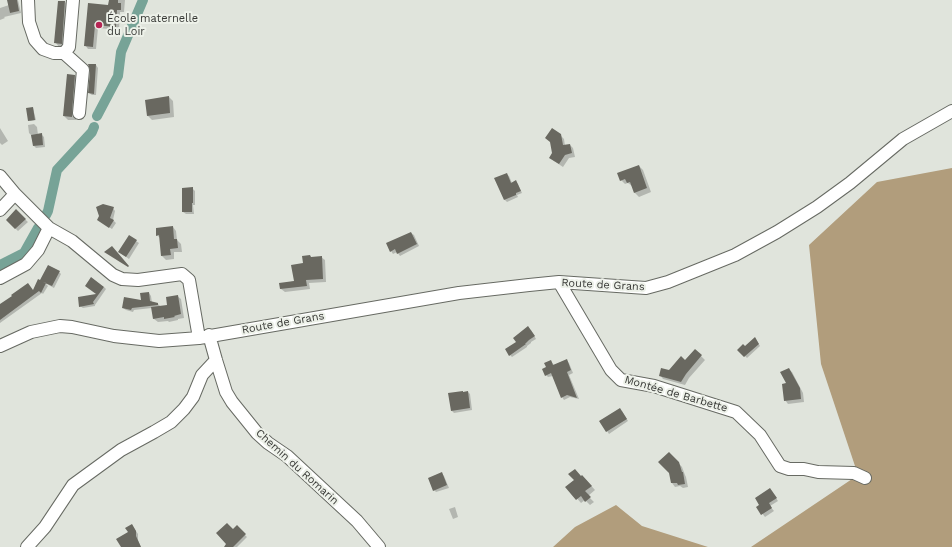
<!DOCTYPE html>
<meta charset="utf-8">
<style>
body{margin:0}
canvas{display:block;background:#e0e4dc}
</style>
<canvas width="952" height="547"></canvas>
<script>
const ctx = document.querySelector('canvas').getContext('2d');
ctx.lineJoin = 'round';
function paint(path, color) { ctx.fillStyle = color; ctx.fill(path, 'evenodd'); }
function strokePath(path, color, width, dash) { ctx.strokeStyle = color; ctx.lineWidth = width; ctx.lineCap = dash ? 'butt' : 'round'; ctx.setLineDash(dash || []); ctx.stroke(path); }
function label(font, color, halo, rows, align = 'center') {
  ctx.font = font + ' "Work Sans",sans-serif'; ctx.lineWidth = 4; ctx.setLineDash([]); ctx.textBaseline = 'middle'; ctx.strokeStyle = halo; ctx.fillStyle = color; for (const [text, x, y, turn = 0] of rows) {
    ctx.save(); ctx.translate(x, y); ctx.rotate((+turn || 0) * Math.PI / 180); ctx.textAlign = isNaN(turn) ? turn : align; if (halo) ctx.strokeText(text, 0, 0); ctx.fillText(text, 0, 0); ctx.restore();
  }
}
paint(new Path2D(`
 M952,168V547H751L858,475L821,364L809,245L877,182Z
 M616,505L642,526L708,547H553L575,527Z`), '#b19d7c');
paint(new Path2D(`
 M8,0H18L21,13L4,17L5,18L0,20V8L9,5Z
 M110,0H125L124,12H120L119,30L98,28L96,49H88L85,45L89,4L109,6Z
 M65,2L69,6L65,47H59L56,43Z
 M89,65H96L98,68L96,95H92L89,93L91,71Z
 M75,75L78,79L75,117L76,120H68L64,116Z
 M169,97L173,101L174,117L152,120L148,116L146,101Z
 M33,108L36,120L30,121L29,120Z
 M34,124L37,127L38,135L41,134L44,137L45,147L36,148L34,146L31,135L29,133L28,125Z
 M0,128L8,141L2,145L0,143Z
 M560,135L564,139L565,146L570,145L573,148L575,157L569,158L563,167L554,161L551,158Z
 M639,166L643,170L651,192L639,197L635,193L633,186H632L628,183L625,184L621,180Z
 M506,174L509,176L512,183L516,182L518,184L522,193L517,195L518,197L507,202L505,200Z
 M192,188L195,191V205H193L194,214H186L183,212V189Z
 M113,208L115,211L113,220L116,223L112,229L101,222Z
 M16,211L28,222L18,231L7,220Z
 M173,227L176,231L177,240L181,244L182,252H174V259L166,260L162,256L160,238L157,235Z
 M411,233L414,235L419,246L400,256L397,252L393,254L391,251Z
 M136,241L139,243L129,259L122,254Z
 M321,257L325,260L326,282L309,283L310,289L285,292L281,289L280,284L295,281L311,258Z
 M59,272L61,274L54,288L45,283L48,286L43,294L42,293L0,323V305L33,291L41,281Z
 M104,287L106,289L95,305V306L83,308L80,306L97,295Z
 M149,293L151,296L152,303L158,304L161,307L169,306L177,296L181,299L184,318L178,319V320L169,322L168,321L158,322L154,319L152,308L134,310L133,312L126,310L123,308L142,301Z
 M531,330L536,339L531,342V343L527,346V347L512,357L510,355L517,342Z
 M755,338L760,346L747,358L739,350L745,348Z
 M695,350L705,360L689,378L685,385L663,379L660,375L686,361Z
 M566,360L569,363L573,373L569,375L579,399L570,397L564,400L562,397L553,376L548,377L546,375L547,368L551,361L554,365Z
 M788,369L792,372L803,393L804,402L788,404L785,400L788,384Z
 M468,392L470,394L472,410L454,413L452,411Z
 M622,411L628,421L609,434L607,431Z
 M673,457L682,467L685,475L686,477L688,487L683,488L680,486L675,487L672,483Z
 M442,474L444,476L449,488L436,492L434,490Z
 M581,477L586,480L595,490L588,496L594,502L590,505L585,500L581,503L567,487Z
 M772,492L778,501L770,506L774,511L765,517L757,507Z
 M455,507L458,517L453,519L449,509Z
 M132,525L138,534V540L141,547H122Z
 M237,527L247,537L237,547H226L233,531Z`), '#0003');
strokePath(new Path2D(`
 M97,116L118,76L121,52L143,0
 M46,215L48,211L57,170L92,132L94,127
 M0,265L24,253L38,228`), '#77a397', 10);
paint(new Path2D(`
 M7,0H17L19,11L10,13Z
 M109,0H118V3H121V10H117L116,27L95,25L93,47L84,46L88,3L108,5Z
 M58,1H65L62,44L54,43Z
 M88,64H96L94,94L88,93L90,71Z
 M67,74L75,75L72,112V117L63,116Z
 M169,96L170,113L147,116L145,100Z
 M33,107L35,120L28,121L26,108Z
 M552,128L561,134L563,145L570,144L572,153L565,155L559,164L549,158L552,153L550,142L545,138Z
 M42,133L43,145L33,146L31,135Z
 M639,165L647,188L634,193L630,182L627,183L625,179L620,181L617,173Z
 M507,173L511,183L516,180L521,191L516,193V195L504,200L494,178Z
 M193,187V203H192V212H182V188Z
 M103,204L114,207L110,218L114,220L109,228L97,220L99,216L96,207Z
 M16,209L26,219L15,229L6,220Z
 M173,226L174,239H177L178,248L170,249L171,255L161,256L159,235L156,236V228Z
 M411,232L417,244L397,254L395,249L390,252L386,243Z
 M129,235L137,240L126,257L118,252Z
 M112,246L129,266L128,267L104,252Z
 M310,255L311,257L322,256L323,279L306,280L307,286L280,289L279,283L294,281L291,265L303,263L302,256Z
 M48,265L60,271L52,286L43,282L46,283L41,293L39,291L0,320V304L12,296L11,295L28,283L33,290L38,279L40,280Z
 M91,277L104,287L93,302L94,304L79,307L78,297L96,294L85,286Z
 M149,292L150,301L158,303V305L132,308L131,310L122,308L124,297L141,300L140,293Z
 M178,295L181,314L174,316L175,317L164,319V317L153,319L151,307L167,305L166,297Z
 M528,326L535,336L529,340L525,344H526L509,356L505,349L516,342L513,338Z
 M755,337L759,344L744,357L737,350L743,344L745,346Z
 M695,349L702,355L686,374L681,382L659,376L661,368L669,370L681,356L685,360Z
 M567,359L571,370L567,372L577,398L567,395L561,398L551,373L545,376L542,369L546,367L544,363L551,360L553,365Z
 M789,368L800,388L801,399L784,401L782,384L786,383L780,372Z
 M463,391V392L468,391L470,408L451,411L448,393Z
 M620,408L627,419L606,432L599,421Z
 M669,452L679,462L682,472H683L685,484L678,485L677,483H671L669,473L658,462Z
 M575,469L581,476L582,475L592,486L585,491L591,497L585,502L581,496L576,500L565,487L574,480L568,474Z
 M442,472L447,485L433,491L428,478Z
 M770,488L777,498L769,503L772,508L761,515L756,507L759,505L755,498Z
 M227,523L233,529L237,525L246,534L233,547H224L226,544L216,533Z
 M132,524L136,531V536L141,547H121L116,539L128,532L125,528Z`), '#696860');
const minor = new Path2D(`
 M28,0L29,22L35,40L43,49L54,53H64
 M73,0L69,47L64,53L83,70L79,113
 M0,176L15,194L49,228L72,241L113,275L122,279L138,280L182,274L189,280L199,338
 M0,210L15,194
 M0,278L26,264L38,250L49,228
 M559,282L611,370L621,380L654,386L736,412L760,435L780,466L789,469H804L818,472L854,473L865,478
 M209,335L216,360L226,392L232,402L257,433L268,443L287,456L357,521L379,547
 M0,346L31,332L60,326L72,327L114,336L159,341L199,338L459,293L529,285L559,282L646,288L668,282L735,255L777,232L817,207L850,183L903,139L952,111
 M27,547L45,527L73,485L121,450L154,432L171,422L184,409L193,397L202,375L216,360`);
strokePath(minor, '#676a63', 14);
strokePath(minor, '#fff', 12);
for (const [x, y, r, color] of [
 [99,25,4,"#b52554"]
]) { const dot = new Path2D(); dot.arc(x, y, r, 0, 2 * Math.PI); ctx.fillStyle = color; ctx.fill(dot); strokePath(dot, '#edf1e9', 1.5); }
label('11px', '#373835', '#edf1e9', [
 ["École maternelle",107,19],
 ["du Loir",107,32]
], 'left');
label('11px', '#373835', '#edf1e9', [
 ["Route de Grans",603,285,3],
 ["Route de Grans",283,323,-10],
 ["Montée de Barbette",676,394,16],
 ["Chemin du Romarin",297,467,42]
]);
</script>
